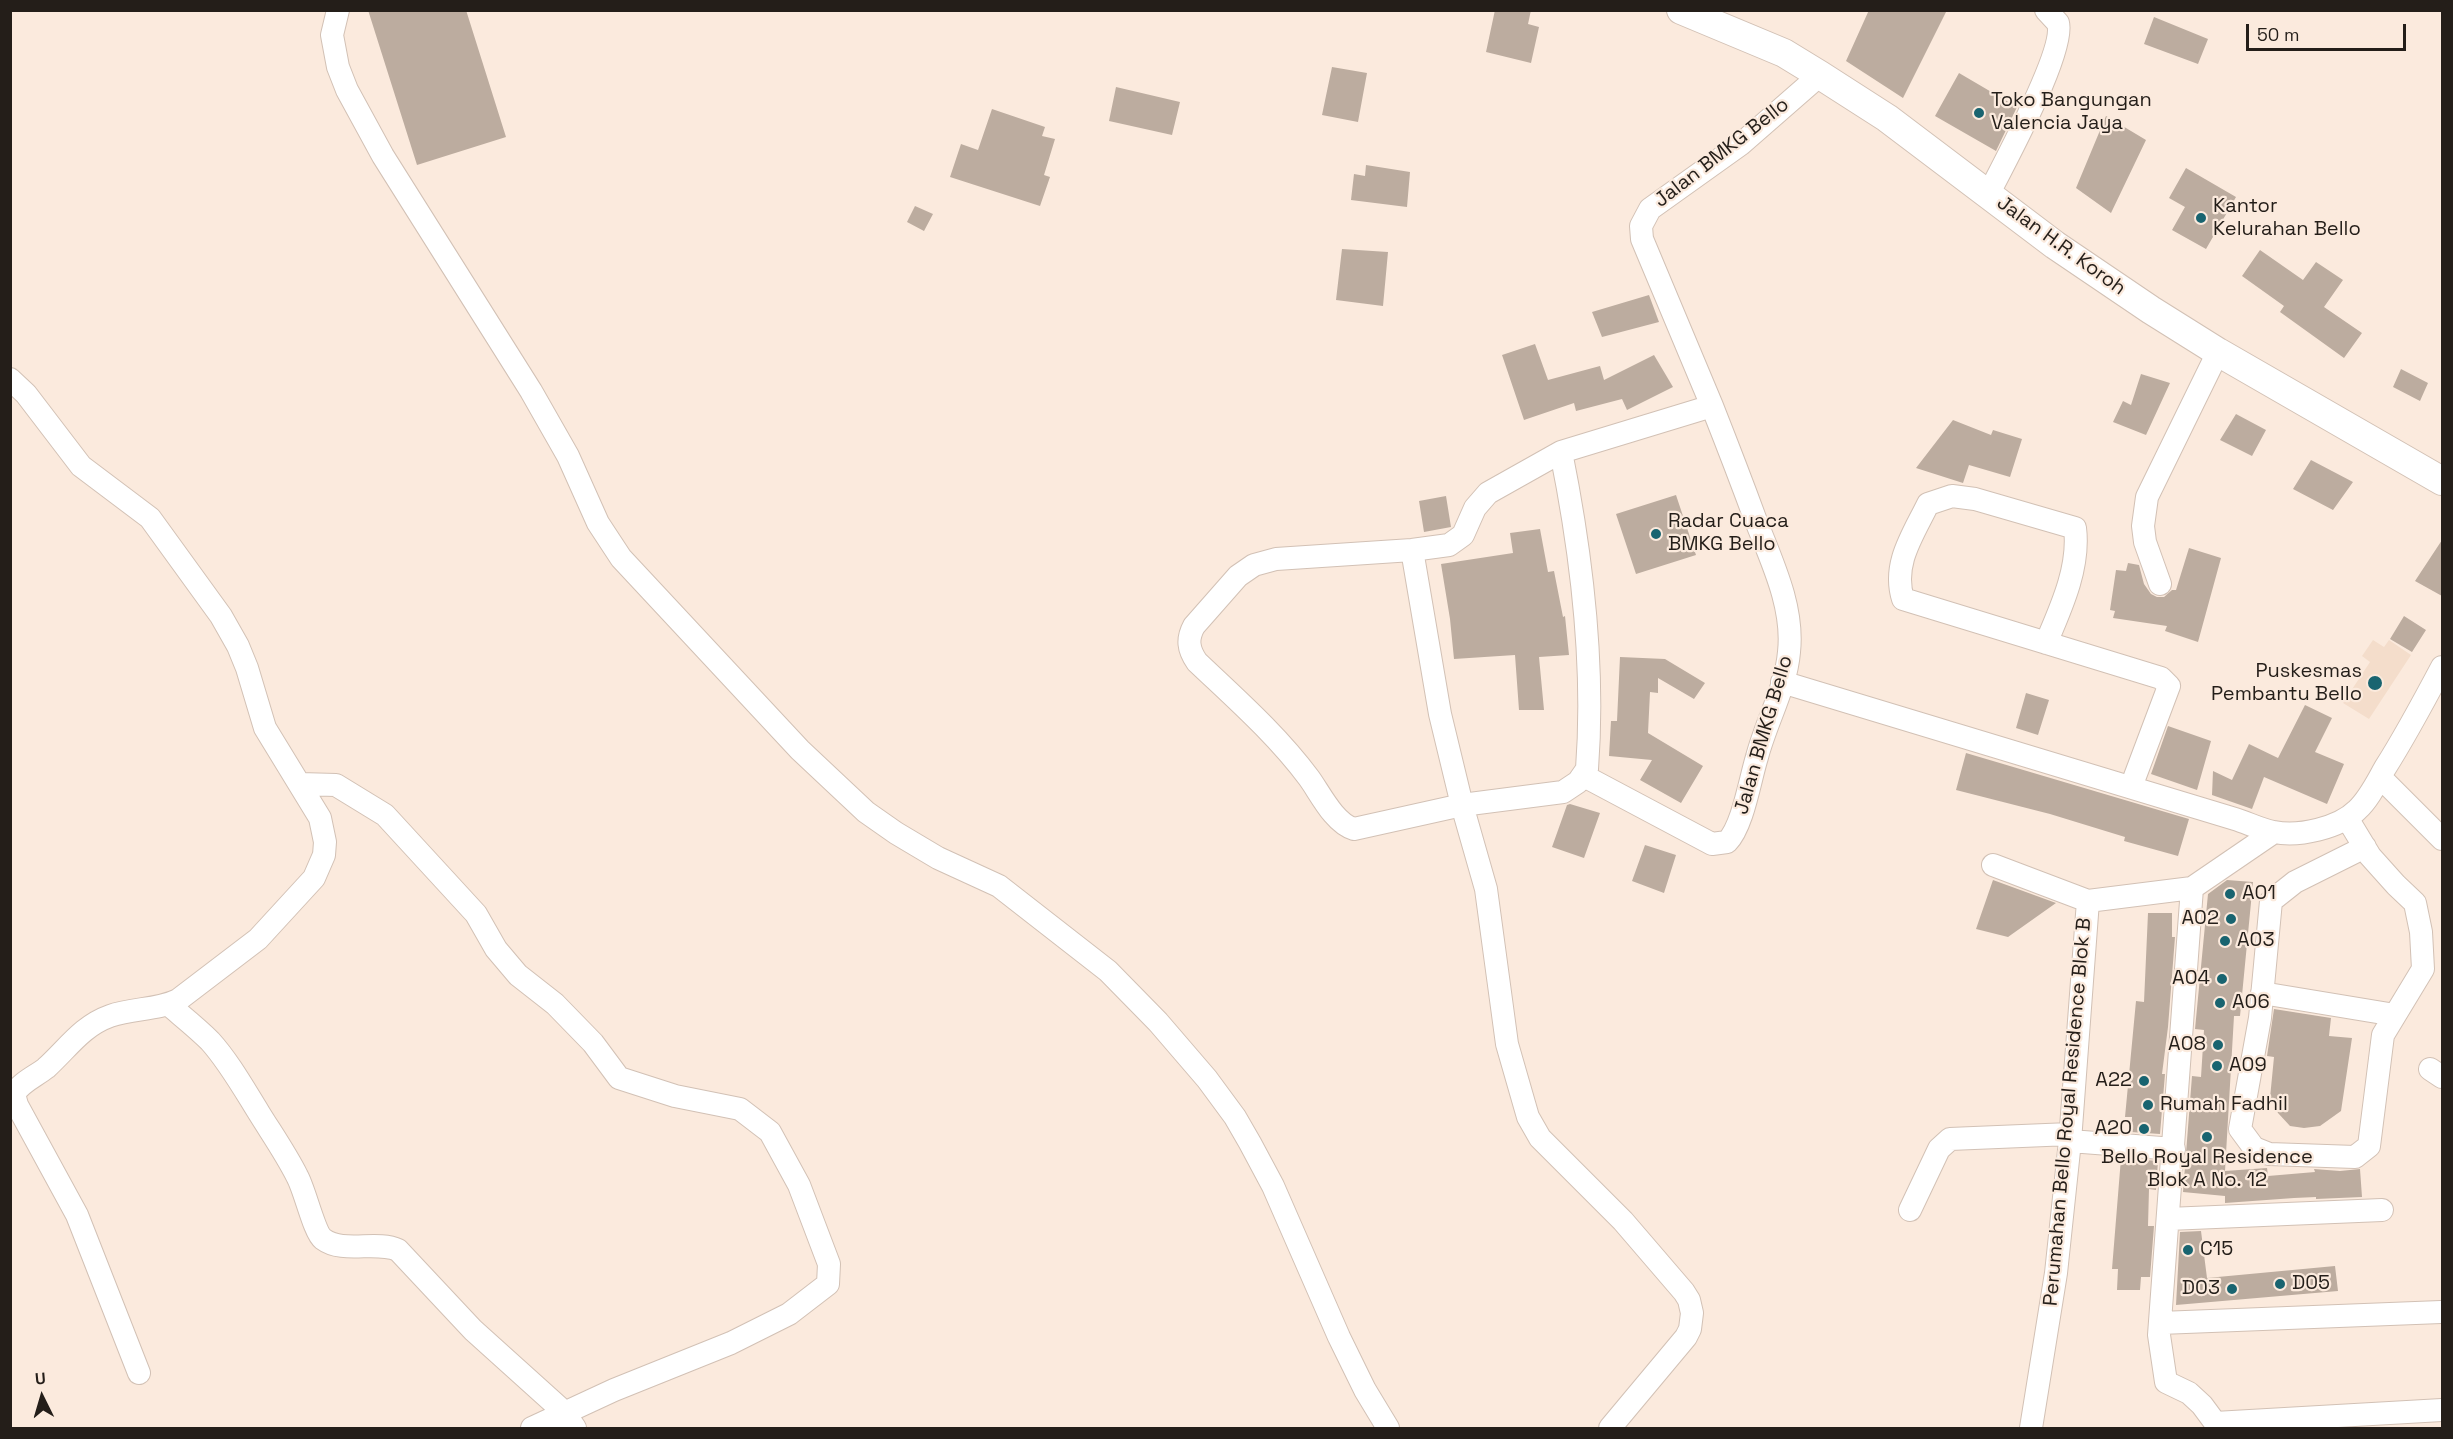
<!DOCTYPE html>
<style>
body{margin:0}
#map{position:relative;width:2453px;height:1439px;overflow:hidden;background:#fbeadd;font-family:"Space Grotesk",sans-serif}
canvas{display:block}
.frame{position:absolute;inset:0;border:12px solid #241e19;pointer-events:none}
.north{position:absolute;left:12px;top:1367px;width:60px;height:60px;-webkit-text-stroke:4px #fbeadd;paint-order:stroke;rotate:355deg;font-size:16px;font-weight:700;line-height:24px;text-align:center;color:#241e19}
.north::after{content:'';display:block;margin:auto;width:21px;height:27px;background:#241e19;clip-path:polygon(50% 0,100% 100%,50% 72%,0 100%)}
.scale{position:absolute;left:2246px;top:24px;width:160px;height:27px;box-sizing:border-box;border:3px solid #241e19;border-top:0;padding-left:8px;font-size:18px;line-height:21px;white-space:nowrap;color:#241e19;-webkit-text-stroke:4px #fbeadd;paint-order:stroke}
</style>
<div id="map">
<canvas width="2453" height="1439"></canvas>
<div class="frame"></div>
<div class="north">U</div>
<div class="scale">50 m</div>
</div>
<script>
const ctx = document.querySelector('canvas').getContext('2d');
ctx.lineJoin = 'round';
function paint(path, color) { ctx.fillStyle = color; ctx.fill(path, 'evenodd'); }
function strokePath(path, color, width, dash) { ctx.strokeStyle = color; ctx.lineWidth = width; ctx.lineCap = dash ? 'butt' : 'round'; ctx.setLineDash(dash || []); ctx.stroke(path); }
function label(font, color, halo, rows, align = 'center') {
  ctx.font = font + ' "Space Grotesk",sans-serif'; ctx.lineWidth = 4.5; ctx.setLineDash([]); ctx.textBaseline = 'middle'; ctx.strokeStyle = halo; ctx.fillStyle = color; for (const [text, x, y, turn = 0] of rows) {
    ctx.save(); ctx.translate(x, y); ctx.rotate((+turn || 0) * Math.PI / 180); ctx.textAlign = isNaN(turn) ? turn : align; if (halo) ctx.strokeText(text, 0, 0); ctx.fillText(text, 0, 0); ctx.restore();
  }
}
paint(new Path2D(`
 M2373,640L2384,647L2389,640L2411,655L2369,719L2343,703L2370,662L2362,656Z`), '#f4ddcb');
paint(new Path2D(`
 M368,10H466L506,137L417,165Z
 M1495,10H1531L1528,24L1539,27L1531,63L1486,52Z
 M1869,10H1947L1903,98L1846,61Z
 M2154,17L2208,39L2198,64L2144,44Z
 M1332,67L1367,73L1358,122L1322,115Z
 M1959,73L2017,107L1996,151L1935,116Z
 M1116,87L1180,102L1172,135L1109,121Z
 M992,109L1045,127L1042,136L1055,139L1044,175L1050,177L1040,206L950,177L961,144L978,150Z
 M2106,116L2146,140L2111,213L2076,188Z
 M1366,165L1410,172L1407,207L1351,200L1354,174L1365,176Z
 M2186,168L2236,197L2206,249L2172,230L2185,207L2169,198Z
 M915,206L933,214L924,231L907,222Z
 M1342,249L1388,252L1383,306L1336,300Z
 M2260,250L2303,280L2316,262L2343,280L2324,307L2362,333L2344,358L2280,312L2284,306L2242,276Z
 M1649,295L1659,322L1602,337L1592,312Z
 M1535,344L1548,380L1600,366L1604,380L1654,355L1673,387L1627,410L1622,399L1576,411L1574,403L1524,420L1502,355Z
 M2401,369L2428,383L2420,401L2393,387Z
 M2141,374L2170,383L2146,435L2113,422L2123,401L2131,405Z
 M2236,414L2266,430L2252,456L2220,440Z
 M1953,420L1991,435L1993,430L2022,439L2010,477L1969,465L1963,483L1916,468Z
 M2311,460L2353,482L2333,510L2293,489Z
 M1676,495L1696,555L1636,574L1616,514Z
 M1446,496L1451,527L1424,532L1419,501Z
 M1540,529L1548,572L1554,571L1563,617L1565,616L1569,655L1539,657L1544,710H1519L1515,655L1454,659L1450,619L1441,564L1513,553L1510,533Z
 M2442,540V596L2415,581Z
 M2189,548L2221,558L2198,642L2165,631L2167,626L2113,618L2115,611L2110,610L2116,570L2126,571L2128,563L2139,565L2144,584L2151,594L2157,597H2164L2172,590H2176Z
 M2404,616L2426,630L2412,652L2390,639Z
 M1620,657L1665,659L1705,683L1694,699L1658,678V693L1650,692L1648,733L1703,766L1681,803L1640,780L1652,760L1609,756L1611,721H1617Z
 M2026,693L2049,700L2038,735L2016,728Z
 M2305,705L2332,718L2315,752L2344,764L2327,804L2264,777L2252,809L2212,795L2213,771L2232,780L2249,744L2278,758Z
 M2168,726L2211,741L2197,790L2151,774Z
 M1966,753L2189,819L2178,856L2124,841L2125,837L2050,814L1956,790Z
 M1570,804L1600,813L1584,858L1552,847L1567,805Z
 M1645,845L1676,855L1664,893L1632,881Z
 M1993,880L2056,903L2008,937L1976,929Z
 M2227,880L2253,882L2240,1016H2234L2225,1171L2267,1168L2268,1176L2315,1172L2314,1169L2340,1171L2360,1169L2362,1197L2316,1199V1197L2294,1198L2225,1203V1196L2183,1192L2192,1076L2201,1077L2204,1030L2195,1029L2208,894Z
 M2148,913H2172V937H2175L2168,1027L2162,1074H2165L2160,1134L2131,1132L2132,1117H2125L2136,1001L2144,1002Z
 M2274,1009L2331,1018L2329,1036L2352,1038L2341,1111L2320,1126L2304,1128L2290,1126L2278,1113L2270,1098L2274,1057L2267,1056Z
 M2121,1158L2158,1161L2156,1190L2149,1189L2148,1226H2154L2150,1277H2141L2140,1290H2117L2118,1269H2112Z
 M2201,1231L2207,1278L2335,1266L2338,1291L2176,1305L2180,1232Z`), '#bcac9f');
const minor = new Path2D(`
 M338,10L332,35L338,67L347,90L383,156L531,391L568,456L598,523L621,558L800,750L866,812L896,833L938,858L999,886L1108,971L1158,1022L1207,1079L1235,1117L1250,1143L1273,1186L1339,1337L1365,1390L1388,1428
 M1989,193C2004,164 2066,49 2058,23L2046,10
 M10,379L26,394L81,466L150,518L221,616L238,646L247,668L265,728L320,818L325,842L324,855L314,878L258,939L178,1000C158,1010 132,1008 110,1016C82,1026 68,1048 46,1068C36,1076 21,1082 14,1094L17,1105L77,1215L139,1373
 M1561,452C1582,556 1595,664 1587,769L1578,782L1563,792L1462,805L1486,889L1507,1044L1528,1117L1540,1138L1623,1221L1684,1292L1689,1300L1692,1313L1690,1329L1686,1337L1610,1428
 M1412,550L1440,714L1462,805L1354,829C1334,823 1320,793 1309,778C1276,734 1236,699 1197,662C1188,649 1187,639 1194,626L1238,576L1254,565L1276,559L1412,550L1449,545L1463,535L1475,508L1488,493L1561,452L1712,406L1642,239L1641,226L1650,209L1741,144L1820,75
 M2160,584L2145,542L2143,526L2147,497L2218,352
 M2046,643C2061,608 2080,567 2075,528L1975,499L1952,496L1928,504C1913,535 1892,564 1903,599L2161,678L2169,686L2131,787
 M1782,682L2235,819C2248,823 2261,830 2274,832C2299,837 2339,828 2357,810C2369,799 2377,782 2385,768C2406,735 2424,701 2442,667
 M1584,776L1712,844L1727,842C1743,826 1750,779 1757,757C1766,722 1786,688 1789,652C1794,607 1772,562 1756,521C1742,483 1727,444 1712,406
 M2380,777L2442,839
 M300,784L336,785L385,815L476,914L496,949L518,975L555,1004L593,1043L619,1078L675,1096L740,1109L770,1132L799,1185L829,1264L828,1284L789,1314L731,1343L614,1390L532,1428
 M2347,818L2370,856L2396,885L2415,903L2421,932L2423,969L2383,1035L2369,1146L2355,1157L2269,1154L2254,1148L2240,1129L2260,1018L2271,901L2295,882L2365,847
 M1993,865L2088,901L2192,888L2274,832
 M2192,888L2159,1335L2166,1382L2189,1393L2202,1405L2219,1428
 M2262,993L2395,1015
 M169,1005C183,1017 197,1028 210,1041C229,1062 244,1089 259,1113C272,1134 286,1154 297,1176C305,1190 314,1232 323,1239C343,1254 376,1240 398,1250L473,1330L564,1412L575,1428
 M2430,1069L2442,1077
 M2070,1141L2174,1149
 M1910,1210L1939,1149L1950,1139L2070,1134
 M2168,1219L2382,1210
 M2160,1323L2441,1312
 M2215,1423L2442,1410
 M2031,1428L2056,1273L2070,1141L2088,901`);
const major = new Path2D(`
 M1681,10L1784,53L1820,75L1887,118L2055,245L2151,310L2218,352L2442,481`);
strokePath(minor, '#d2c1b5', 24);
strokePath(major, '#d2c1b5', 30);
strokePath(minor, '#fff', 22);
strokePath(major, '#fff', 28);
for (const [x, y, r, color] of [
 [1979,113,6,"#196470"],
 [2201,218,6,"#196470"],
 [1656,534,6,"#196470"],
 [2375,683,8,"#196470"],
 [2230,894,6,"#196470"],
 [2231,919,6,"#196470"],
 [2225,941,6,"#196470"],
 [2222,979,6,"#196470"],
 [2220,1003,6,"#196470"],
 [2218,1045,6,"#196470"],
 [2217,1066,6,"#196470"],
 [2144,1081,6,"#196470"],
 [2148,1105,6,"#196470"],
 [2144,1129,6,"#196470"],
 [2207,1137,6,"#196470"],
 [2188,1250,6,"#196470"],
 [2280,1284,6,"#196470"],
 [2232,1289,6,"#196470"]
]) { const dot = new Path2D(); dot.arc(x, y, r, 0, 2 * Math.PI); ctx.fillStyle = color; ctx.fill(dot); strokePath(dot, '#fbeadd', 2); }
label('20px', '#241e19', '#fbeadd', [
 ["Toko Bangungan",1991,101],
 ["Valencia Jaya",1991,124],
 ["Kantor",2213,207],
 ["Kelurahan Bello",2213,230],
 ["Radar Cuaca",1668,522],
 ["BMKG Bello",1668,545],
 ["Puskesmas",2362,672,"right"],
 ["Pembantu Bello",2362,695,"right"],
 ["A01",2242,894],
 ["A02",2219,919,"right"],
 ["A03",2237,941],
 ["A04",2210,979,"right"],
 ["A06",2232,1003],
 ["A08",2206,1045,"right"],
 ["A09",2229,1066],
 ["A22",2132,1081,"right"],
 ["Rumah Fadhil",2160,1105],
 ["A20",2132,1129,"right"],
 ["Bello Royal Residence",2207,1158,"center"],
 ["Blok A No. 12",2207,1181,"center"],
 ["C15",2200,1250],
 ["D05",2292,1284],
 ["D03",2220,1289,"right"]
], 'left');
label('20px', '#241e19', '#fbeadd', [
 ["Jalan BMKG Bello",1722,153,-38],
 ["Jalan H.R. Koroh",2061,246,36],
 ["Jalan BMKG Bello",1764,735,-74],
 ["Perumahan Bello Royal Residence Blok B",2068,1112,-85]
]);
</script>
